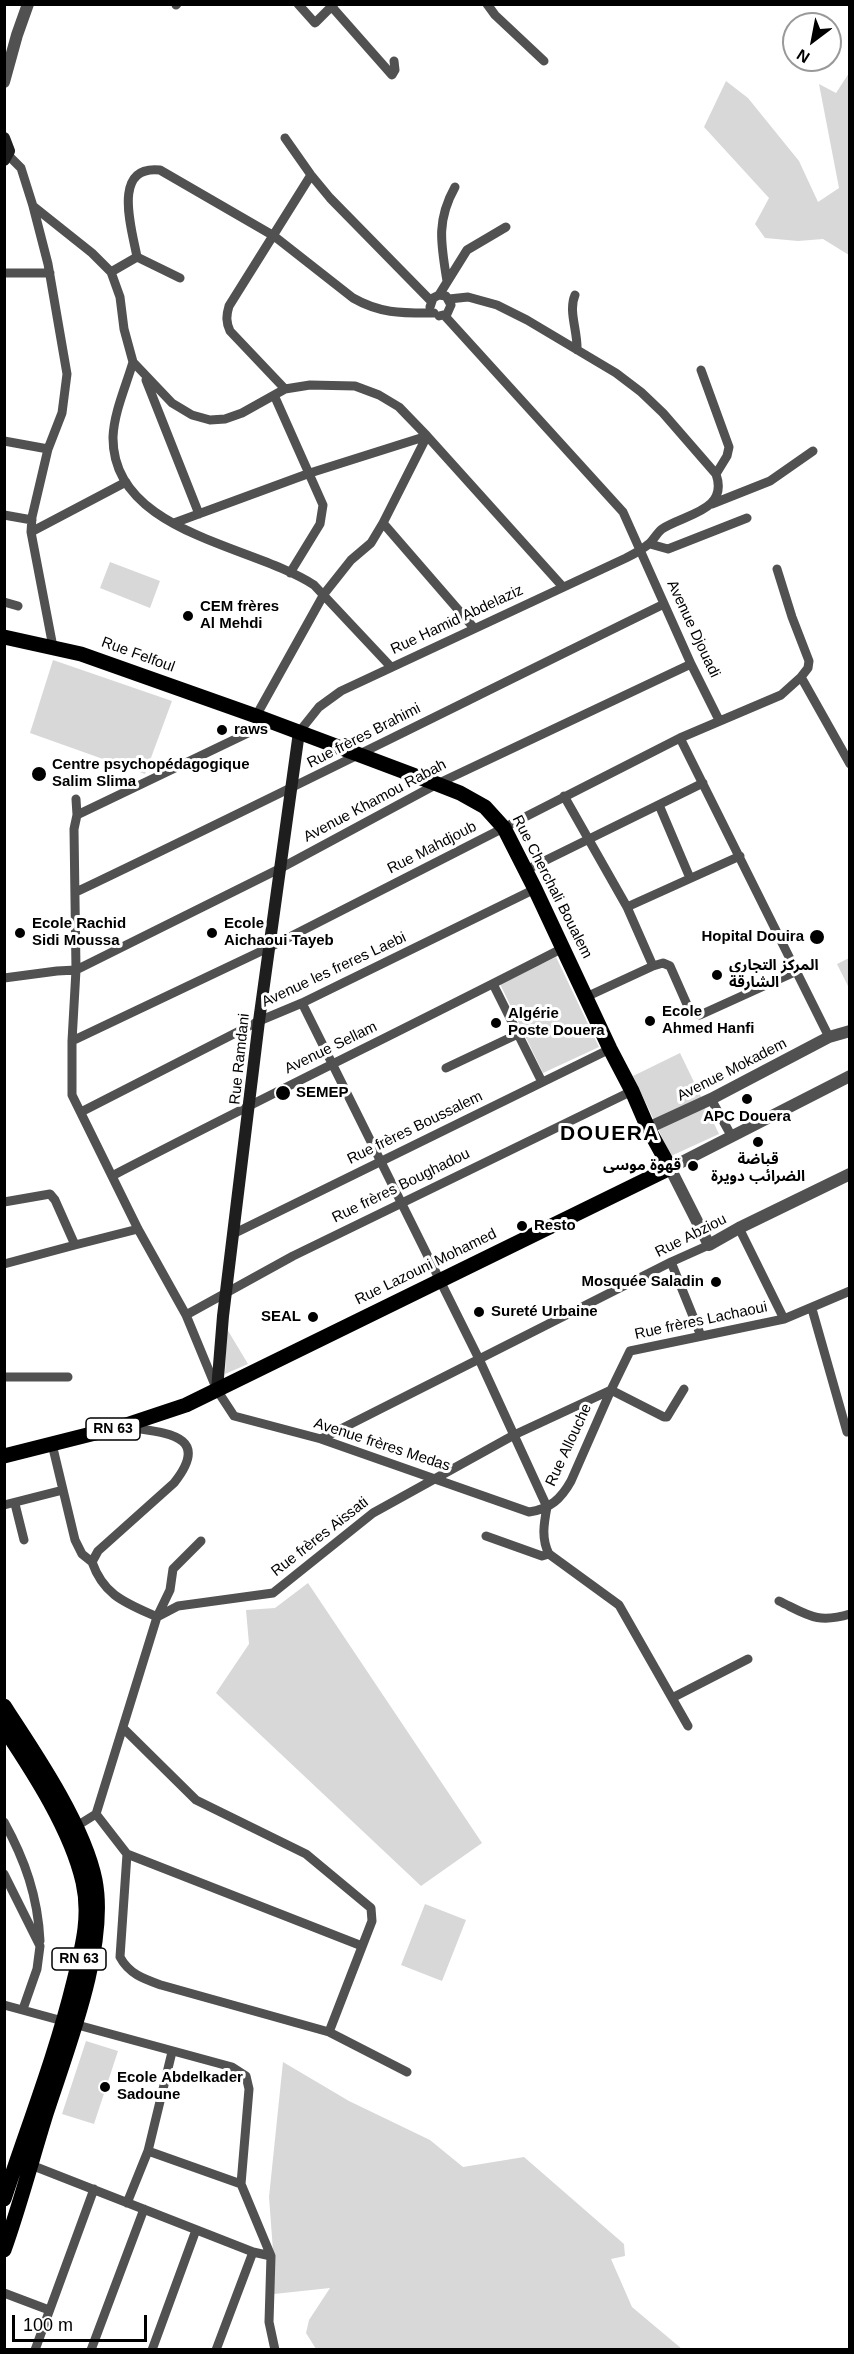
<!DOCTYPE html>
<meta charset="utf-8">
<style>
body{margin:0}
#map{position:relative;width:854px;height:2354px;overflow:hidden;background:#fff;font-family:Helvetica,sans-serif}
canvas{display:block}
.frame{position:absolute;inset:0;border:6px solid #000;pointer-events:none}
.north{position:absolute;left:782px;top:12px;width:60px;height:60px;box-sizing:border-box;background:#fff;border:2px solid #999;border-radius:50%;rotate:212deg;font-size:16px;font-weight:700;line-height:24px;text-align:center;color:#000}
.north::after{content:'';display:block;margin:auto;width:21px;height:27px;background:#000;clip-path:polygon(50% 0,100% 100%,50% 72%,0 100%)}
.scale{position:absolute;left:12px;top:2315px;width:135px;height:27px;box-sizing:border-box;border:3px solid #000;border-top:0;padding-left:8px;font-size:18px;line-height:21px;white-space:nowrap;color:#000;-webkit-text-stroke:4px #fff;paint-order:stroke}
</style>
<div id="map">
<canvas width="854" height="2354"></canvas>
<div class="frame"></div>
<div class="north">N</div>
<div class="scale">100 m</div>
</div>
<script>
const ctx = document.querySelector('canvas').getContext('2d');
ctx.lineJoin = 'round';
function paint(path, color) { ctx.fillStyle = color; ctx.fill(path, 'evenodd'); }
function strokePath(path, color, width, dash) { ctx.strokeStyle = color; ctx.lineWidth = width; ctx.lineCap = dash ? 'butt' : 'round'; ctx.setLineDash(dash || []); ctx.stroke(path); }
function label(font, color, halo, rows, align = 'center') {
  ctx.font = font + ' Helvetica,"Noto Sans Arabic",sans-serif'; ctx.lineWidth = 6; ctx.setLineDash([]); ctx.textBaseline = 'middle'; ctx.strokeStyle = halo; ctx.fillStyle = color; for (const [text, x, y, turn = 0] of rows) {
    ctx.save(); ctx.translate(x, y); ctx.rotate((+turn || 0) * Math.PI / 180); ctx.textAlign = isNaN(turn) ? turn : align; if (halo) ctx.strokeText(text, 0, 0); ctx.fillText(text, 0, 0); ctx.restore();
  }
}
paint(new Path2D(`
 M849,73V255L823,239L798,241L765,238L755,224L769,198L704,127L726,81L748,98L799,161L818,202L839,188L819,84L836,93Z
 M110,562L160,581L150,608L100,588Z
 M53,660L172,701L145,774L30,733Z
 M556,957L599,1047L543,1073L500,984Z
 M849,958V985L848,986L837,964Z
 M680,1053L719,1134L671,1156L633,1076Z
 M227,1329L248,1364L225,1374Z
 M308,1583L482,1843L421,1886L216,1693L249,1644L246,1610L275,1608Z
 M425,1904L466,1920L442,1981L401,1965Z
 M86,2041L118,2051L94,2124L62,2114Z
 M283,2062L349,2101L430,2140L463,2167L524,2157L624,2244L625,2256L611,2259L632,2307L682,2349H316L306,2333L309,2320L330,2288L274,2294V2264L269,2197Z`), '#d8d8d8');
strokePath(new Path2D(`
 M298,4L315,23L334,4
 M487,4L495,15L544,61
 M176,5L177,4
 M332,7L392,75L395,70L394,61
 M285,138L311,175L330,198L431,301
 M8,155L21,168L33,206L48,264L67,374L62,413L48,449L32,517L31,532L53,647
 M33,206L92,253L111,272L120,297L124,329L133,362L172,403L192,415L210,420L225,419L242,413L285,389L310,385L355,386L379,395L399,407L427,436L563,587
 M137,257L180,278
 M111,272L137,257C132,229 111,165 160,170L274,236L353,298C381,314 403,313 434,313
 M4,273H50
 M447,281C441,244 436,221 455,187
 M439,295L446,296L451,305L447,314L439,316
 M575,295C568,311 578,332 577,350
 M430,307L433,298L439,295L467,250L506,227
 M444,315L623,512L691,664L719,720
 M133,362C126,386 114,412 113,437C112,533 253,545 314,585L391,667
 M701,370L729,447L727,456L716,474
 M146,380L199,514
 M285,389L230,331C226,322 226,316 229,306L311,175
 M274,395L323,505L320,524L290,573
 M427,436L383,523L474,628
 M4,441L48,449
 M712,504L770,481L813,451
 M4,515L32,520
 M174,523L310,473L427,436
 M31,532L126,482
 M650,544L668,549L747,518
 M4,602L18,606
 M801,677L850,764
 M256,716L324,594L351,560L371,543L383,523
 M299,732L319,707L341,691L626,558C634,554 643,549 650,543C654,539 657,533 662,529C685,514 729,511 716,474L663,413L641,392L616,373L527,320L497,305L468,297L449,299
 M680,738L829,1037
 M564,796L627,907
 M76,799L77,815L74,829L76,970L72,1041V1095L138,1229L186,1315L217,1390L234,1416L321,1439L529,1512C550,1509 561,1499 571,1481L611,1390L664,1417H667L684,1389
 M659,805L690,878
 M77,815L271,722
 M526,870L703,783
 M76,892C273,798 468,700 664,604
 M653,966L663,963L670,966L689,1009L694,1013L700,1015L797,971
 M4,978L57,971L76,970L281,868L437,784L691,664
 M493,984L542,1082
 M586,997L653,966L627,907L740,856
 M302,1003L479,1359L547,1507C544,1523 541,1539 549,1554L619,1605L688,1726
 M72,1041L270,947L680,738L781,695L801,677L808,668L809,661L792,617L777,569
 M446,1068L518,1034
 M711,1099L732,1137
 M81,1112L259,1021L302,1003L535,889
 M112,1176C262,1098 413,1025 563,948
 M4,1202L50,1194L55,1200L75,1245L138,1229
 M739,1228L784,1319
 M233,1234L610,1049
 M671,1262L701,1336
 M4,1264L75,1245
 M812,1309L847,1432
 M186,1315L293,1256L632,1091
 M4,1377H68
 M128,1427C164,1433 213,1434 174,1483L98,1551L92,1562C104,1596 126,1603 157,1617L170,1590L173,1569L201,1541
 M321,1439L671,1262L709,1245
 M52,1444L75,1540L82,1554L92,1562
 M15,1504L24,1540
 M4,1505L63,1490
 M486,1536L542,1556L549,1554
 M779,1601C808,1615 817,1624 850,1614
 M672,1698L748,1659
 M123,1728L196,1800L306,1854L371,1908L372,1921L329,2032
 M96,1814L127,1854L362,1946
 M4,1822C25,1860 38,1897 40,1941
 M72,1829L96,1814L157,1617L178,1606L273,1593L373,1513L514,1435L611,1390L630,1351L784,1319L850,1291
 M127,1854L120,1957C129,1974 144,1979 161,1985L329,2032L407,2072
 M4,1874L40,1946L37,1969L23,2009
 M4,2005L232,2067L246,2076L249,2089L241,2184L271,2256L269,2322L275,2350
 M148,2151L241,2184
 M31,2165L253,2252L271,2256
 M127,2203L148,2151L172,2052
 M4,2293L49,2310
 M35,2350L94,2189
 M91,2350L144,2209
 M152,2350L196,2230
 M216,2350L253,2252`), '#515151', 9);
strokePath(new Path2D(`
 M4,82L17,35L28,4
 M850,1076L670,1168L709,1245L739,1228L850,1174
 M648,1128L711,1099L829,1037L850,1031`), '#515151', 12);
strokePath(new Path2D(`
 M4,138L9,151L4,160
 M217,1390L223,1316L259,1021L299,732`), '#1e1e1e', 12);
strokePath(new Path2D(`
 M4,637L81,654L256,716L437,784L460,793L485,807L504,828L535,889L610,1049L632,1091L648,1128L670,1168L186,1405L123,1426L4,1456
 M4,1706C35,1753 84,1825 95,1880C108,1947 67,2049 46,2114C32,2159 20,2205 4,2250
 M4,1728C34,1773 71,1830 83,1882C91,1917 82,1948 74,1981C56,2055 28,2126 4,2199`), '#000', 15);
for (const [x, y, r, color] of [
 [188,616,6,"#000"],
 [222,730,6,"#000"],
 [39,774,8,"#000"],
 [20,933,6,"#000"],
 [212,933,6,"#000"],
 [817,937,8,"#000"],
 [717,975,6,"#000"],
 [650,1021,6,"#000"],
 [496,1023,6,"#000"],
 [283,1093,8,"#000"],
 [747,1099,6,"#000"],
 [758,1142,6,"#000"],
 [693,1166,6,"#000"],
 [522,1226,6,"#000"],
 [716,1282,6,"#000"],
 [479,1312,6,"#000"],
 [313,1317,6,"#000"],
 [105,2087,6,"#000"]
]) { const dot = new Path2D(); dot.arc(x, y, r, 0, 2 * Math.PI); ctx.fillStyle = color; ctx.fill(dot); strokePath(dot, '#fff', 2); }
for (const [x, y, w] of [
 [113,1429,54],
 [79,1959,54]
]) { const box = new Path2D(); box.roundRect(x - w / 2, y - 11, w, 22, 4.5); ctx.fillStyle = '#fff'; ctx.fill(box); strokePath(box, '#000', 1.5); }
label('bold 14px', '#000', null, [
 ["RN 63",113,1429],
 ["RN 63",79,1959]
]);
label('bold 15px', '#000', '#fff', [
 ["CEM frères",200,607],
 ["Al Mehdi",200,624],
 ["raws",234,730],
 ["Centre psychopédagogique",52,765],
 ["Salim Slima",52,782],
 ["Ecole Rachid",32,924],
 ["Sidi Moussa",32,941],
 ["Ecole",224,924],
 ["Aichaoui Tayeb",224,941],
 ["Hopital Douira",804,937,"right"],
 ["المركز التجاري",729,966],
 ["الشارقة",729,983],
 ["Ecole",662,1012],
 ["Ahmed Hanfi",662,1029],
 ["Algérie",508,1014],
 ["Poste Douera",508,1031],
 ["SEMEP",296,1093],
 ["APC Douera",747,1117,"center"],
 ["قباضة",758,1160,"center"],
 ["الضرائب دويرة",758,1177,"center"],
 ["قهوة موسى",681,1166,"right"],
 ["Resto",534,1226],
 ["Mosquée Saladin",704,1282,"right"],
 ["Sureté Urbaine",491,1312],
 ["SEAL",301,1317,"right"],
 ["Ecole Abdelkader",117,2078],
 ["Sadoune",117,2095]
], 'left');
label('15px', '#000', '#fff', [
 ["Rue Hamid Abdelaziz",457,620,-25],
 ["Avenue Djouadi",693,629,65],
 ["Rue Felfoul",138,655,20],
 ["Rue frères Brahimi",364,736,-27],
 ["Avenue Khamou Rabah",375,801,-28],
 ["Rue Mahdjoub",432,848,-27],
 ["Rue Cherchali Boualem",552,887,63],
 ["Avenue les freres Laebi",334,970,-25],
 ["Avenue Sellam",331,1048,-26],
 ["Rue Ramdani",240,1059,-84],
 ["Avenue Mokadem",732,1070,-27],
 ["Rue frères Boussalem",415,1128,-26],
 ["Rue frères Boughadou",401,1186,-26],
 ["Rue Abziou",691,1236,-27],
 ["Rue Lazouni Mohamed",426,1267,-26],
 ["Rue frères Lachaoui",701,1321,-12],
 ["Avenue frères Medas",382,1445,18],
 ["Rue Allouche",569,1445,-65],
 ["Rue frères Aissati",320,1537,-38]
]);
ctx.letterSpacing = '1.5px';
label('bold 21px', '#000', '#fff', [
 ["DOUERA",610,1134]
]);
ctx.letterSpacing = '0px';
</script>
